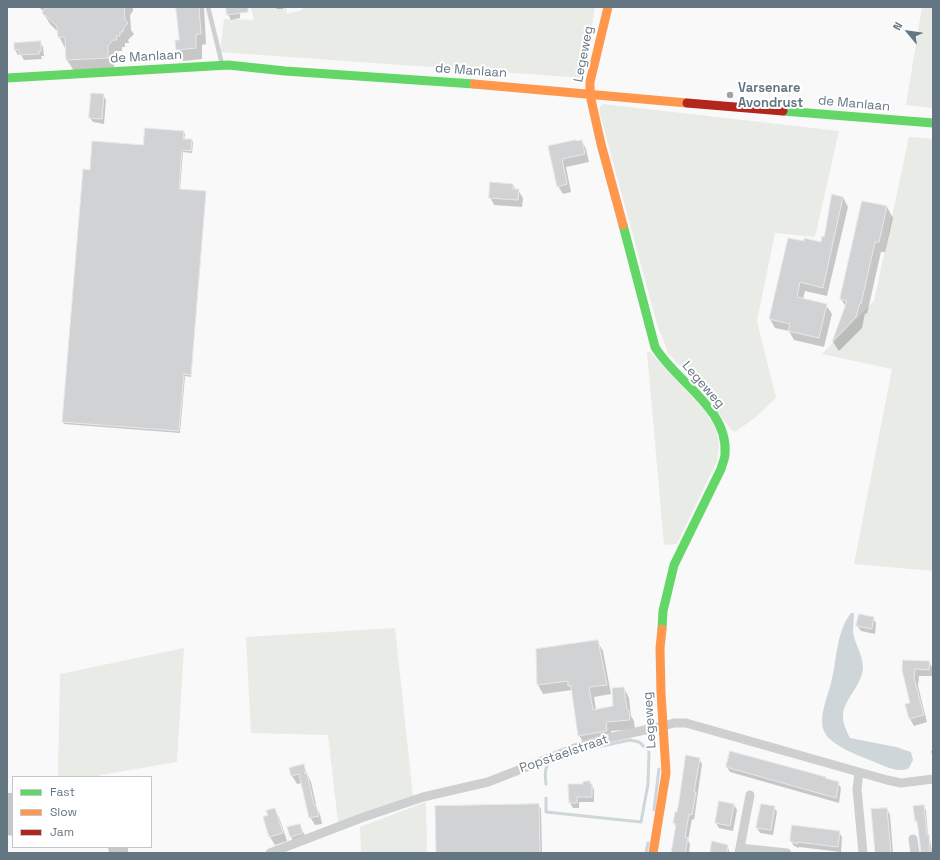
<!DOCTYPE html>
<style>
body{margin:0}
#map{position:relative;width:940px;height:860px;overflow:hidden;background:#f9f9f9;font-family:"Space Grotesk",sans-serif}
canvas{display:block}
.frame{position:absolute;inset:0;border:8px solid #657683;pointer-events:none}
.legend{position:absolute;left:12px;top:776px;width:140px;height:72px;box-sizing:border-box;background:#fff;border:1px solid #c1c8cd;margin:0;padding:5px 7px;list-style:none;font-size:12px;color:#657683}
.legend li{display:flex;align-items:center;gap:8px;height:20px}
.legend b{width:20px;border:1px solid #c1c8cd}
.north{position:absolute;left:888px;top:12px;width:40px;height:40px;-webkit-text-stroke:3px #fff;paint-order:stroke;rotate:299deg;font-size:11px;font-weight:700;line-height:16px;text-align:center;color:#657683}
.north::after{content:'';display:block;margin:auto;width:14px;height:18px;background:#657683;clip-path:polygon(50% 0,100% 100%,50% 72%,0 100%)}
</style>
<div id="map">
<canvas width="940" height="860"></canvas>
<div class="frame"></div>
<ul class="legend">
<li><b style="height:5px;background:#63d668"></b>Fast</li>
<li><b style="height:5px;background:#ff974d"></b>Slow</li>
<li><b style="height:5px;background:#b3261e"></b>Jam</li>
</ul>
<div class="north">N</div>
</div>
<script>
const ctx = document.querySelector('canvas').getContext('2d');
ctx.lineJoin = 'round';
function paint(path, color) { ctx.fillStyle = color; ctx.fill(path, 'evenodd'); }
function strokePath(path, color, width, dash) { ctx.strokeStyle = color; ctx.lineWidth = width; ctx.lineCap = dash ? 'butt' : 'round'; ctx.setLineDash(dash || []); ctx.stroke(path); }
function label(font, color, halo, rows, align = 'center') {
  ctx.font = font + ' "Space Grotesk",sans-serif'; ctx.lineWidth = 4; ctx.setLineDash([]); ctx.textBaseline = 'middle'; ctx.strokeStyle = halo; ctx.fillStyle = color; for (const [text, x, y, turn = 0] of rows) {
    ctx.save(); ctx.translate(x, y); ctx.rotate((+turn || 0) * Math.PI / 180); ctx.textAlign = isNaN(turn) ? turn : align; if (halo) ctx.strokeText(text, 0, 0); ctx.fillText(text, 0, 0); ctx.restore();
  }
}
paint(new Path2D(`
 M251,7H286L287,14L302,10L303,7H595L584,78L220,52L224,19L254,20Z
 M922,7H933V108L906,105Z
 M603,104L839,131L815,237L775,233L757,321L776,398L756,417L735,432L731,430L700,388L668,353L657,324L600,114V107Z
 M909,137L933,139V571L854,564L892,369L822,354L874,301Z
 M647,352H650L705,411L716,429L719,445L717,461L677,544L664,545Z
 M395,628L413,796L338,822L328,735L251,733L246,637Z
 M184,648L177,762L100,775V777H58L60,674Z
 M426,802L427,853H361L360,827Z`), '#e8ebe6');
paint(new Path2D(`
 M851,613H854C854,620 853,626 853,632C855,645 863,655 863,668C862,686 842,701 843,717C843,724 847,732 850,738L896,747L911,752L913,760L909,768C898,774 883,765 872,761C859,756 831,745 825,733C817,719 828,696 831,683C837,660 836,632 851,613Z`), '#ced6d9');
paint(new Path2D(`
 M39,7H133V11L130,15L131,30L134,34L128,40L129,43H125V47H122V51H119L114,57V69L74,71L67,60V48H65L59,36L58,32L50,24L43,13L44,12Z
 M176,7H204L206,44L202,45V59L183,61L177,50L180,40Z
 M227,7H240V18L231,20L228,14Z
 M275,7H283V9H277Z
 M40,42L43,47L44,56H41L42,59L24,60L21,55H18L15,50V44Z
 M103,95L106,100L104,124L93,122L90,118Z
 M183,132L185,134L184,140H192L193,143L192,153L183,152L180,190L205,192L206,194L191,377L185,376L180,433L64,424L63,422L91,171L144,146Z
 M582,141L586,149L589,162L566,167L571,192L563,194L558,186L549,147Z
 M513,185L516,190H518L523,198L522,207L494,205L490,197Z
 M843,197L848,207L827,296L805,291L803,299L826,305L832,314L824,347L794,340L789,331L775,328L770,319L825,238Z
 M887,207L893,218L885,252H881L867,314L865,313L862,328L839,351L833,342L846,307L841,299Z
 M873,618L876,623L875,634L861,631L857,626Z
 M597,641L603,651L611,694L594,697L596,710L614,707L624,688L629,698L631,716L634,721L635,729L611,731L612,741L585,745L579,735L572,690L543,694L538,685Z
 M929,662L933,669V676H919L918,686L927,722L914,726L910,719L911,704L903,669Z
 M933,750V759L931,751Z
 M699,759L702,764L694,820L692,819L688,840L690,844L689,853H672L676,827L674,823Z
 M303,766L311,782L317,809L320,814L322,824L315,825L310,817L302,783L297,784L292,776L291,769Z
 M727,767L825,778L826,779L838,783L841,788L839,803L730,772Z
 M590,782L594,790V802H579V808H573L570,803L584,785Z
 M7,793H13V836L7,835Z
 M720,802L734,805L737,810L733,831L719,828L716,823Z
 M538,805L541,809L542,853H437Z
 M923,806L926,810L928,835L930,840L932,852L933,853H922L918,824L916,821Z
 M774,807L777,812L773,835L760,833L757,828Z
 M274,809L279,817L287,841L275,845L270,837L264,818L269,816Z
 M887,809L890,815L893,853H876Z
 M299,825L304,833L307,842L296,845L291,837L289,828Z
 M839,832L842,837L841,852L799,847V848L794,846L791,841Z
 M726,845L729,850V853H711Z
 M108,847H128V853H109Z`), '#0003');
strokePath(new Path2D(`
 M583,750L630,740L639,742L647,749
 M546,784C545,776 544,766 551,761
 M546,798V812L641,822L648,784L649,752
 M654,810L659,769
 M646,853L648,843`), '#ced6d9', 3);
const building = new Path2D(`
 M47,7H124L125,20L128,23L123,29V32H120V36H116L117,40H113L108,46V58L66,60L65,37H58L57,26L42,13Z
 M176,7H199L201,34H196V48L176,50L175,40H179Z
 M226,7H248V12L227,15Z
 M41,41V51H39V54L20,55L19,50H14V43Z
 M91,93L104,94L102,119L89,118Z
 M145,128L184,131L183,139H192L191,151L182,150L179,189L206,191L191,375L184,374L179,431L62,422L83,169L90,170L92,141L143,145Z
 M576,140V141L582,140L585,154L562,159L567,184L557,187L548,146Z
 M490,182L513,184V189H519L518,200L489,198Z
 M832,194L843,197L823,288L800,282L797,297L827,304L819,338L788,331L790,324L769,319L788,238L804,241V238L821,242L822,236L824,237Z
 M862,201L887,206L879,242H875L861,304L860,303L856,317L832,342L847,301L840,299Z
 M859,614L874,617L872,629L856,626Z
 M598,640L607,685L589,687L593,710L613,706L612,688L624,687L627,710H629L630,720L606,722L607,731L578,736L571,686H568V681L537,685L536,649Z
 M903,660L930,661L929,670L915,669L914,678L924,715L909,719L905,704L910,703L902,670Z
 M730,751L826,777L825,778L839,782L836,798L726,767Z
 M686,755L700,758L694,792H696L692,815L689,814L685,837L688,838L685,853H671L676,824L673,823L675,812H677L679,801Z
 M304,764L306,773H304H307L314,805H316L319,816L309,818L299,774L291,776L289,768Z
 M590,781V784H592V797H577V803H569L568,784H583V782Z
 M719,801L734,804L730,826L715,823Z
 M539,804L540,853H436L435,806Z
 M761,804L775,806L771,830L756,828Z
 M924,805L927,835L929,834L930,853H921L917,821H915L913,806Z
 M275,808L283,833L269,837L263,817L268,815L266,811Z
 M887,808L891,853H875L871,809Z
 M300,824L303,833L290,837L287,827Z
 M792,825L840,831L838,847L797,842V844L790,841Z
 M712,841L728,845L727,853H710Z`);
paint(building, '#d0d2d3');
strokePath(building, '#e8e8e8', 1);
strokePath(new Path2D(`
 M208,7L222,64`), '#cecfd0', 4.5);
strokePath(new Path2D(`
 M859,772L857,789L863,853
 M913,839L915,853
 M740,848L787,853
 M270,853L361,818L423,797L488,782L575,748L599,740L663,726L674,723H686L887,780L901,783L933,779
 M739,853L750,795`), '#cecfd0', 9);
strokePath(new Path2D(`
 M7,78L228,65L285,71L474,84
 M783,111L933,123
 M623,225L655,347C675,381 729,409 725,454C725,459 722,464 721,469L674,565L663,611L662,629`), '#63d668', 9);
strokePath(new Path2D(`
 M608,7L590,82V95L601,144L623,225
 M474,84L687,103
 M653,853L666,773L661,693L660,648L662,629`), '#ff974d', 9);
strokePath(new Path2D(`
 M687,103L783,111`), '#b3261e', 9);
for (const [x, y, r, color] of [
 [730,95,4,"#99a4ac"]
]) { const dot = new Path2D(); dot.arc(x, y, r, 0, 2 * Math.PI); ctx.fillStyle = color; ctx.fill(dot); strokePath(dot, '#fff', 1.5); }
label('13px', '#657683', '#fff', [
 ["Legeweg",584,54,-79],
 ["de Manlaan",146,57,-3],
 ["de Manlaan",471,71,4],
 ["de Manlaan",854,104,5],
 ["Legeweg",703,385,49],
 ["Legeweg",650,720,-94],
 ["Popstaelstraat",564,754,-19]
]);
label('bold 13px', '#657683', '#fff', [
 ["Varsenare",738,88],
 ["Avondrust",738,103]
], 'left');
</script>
